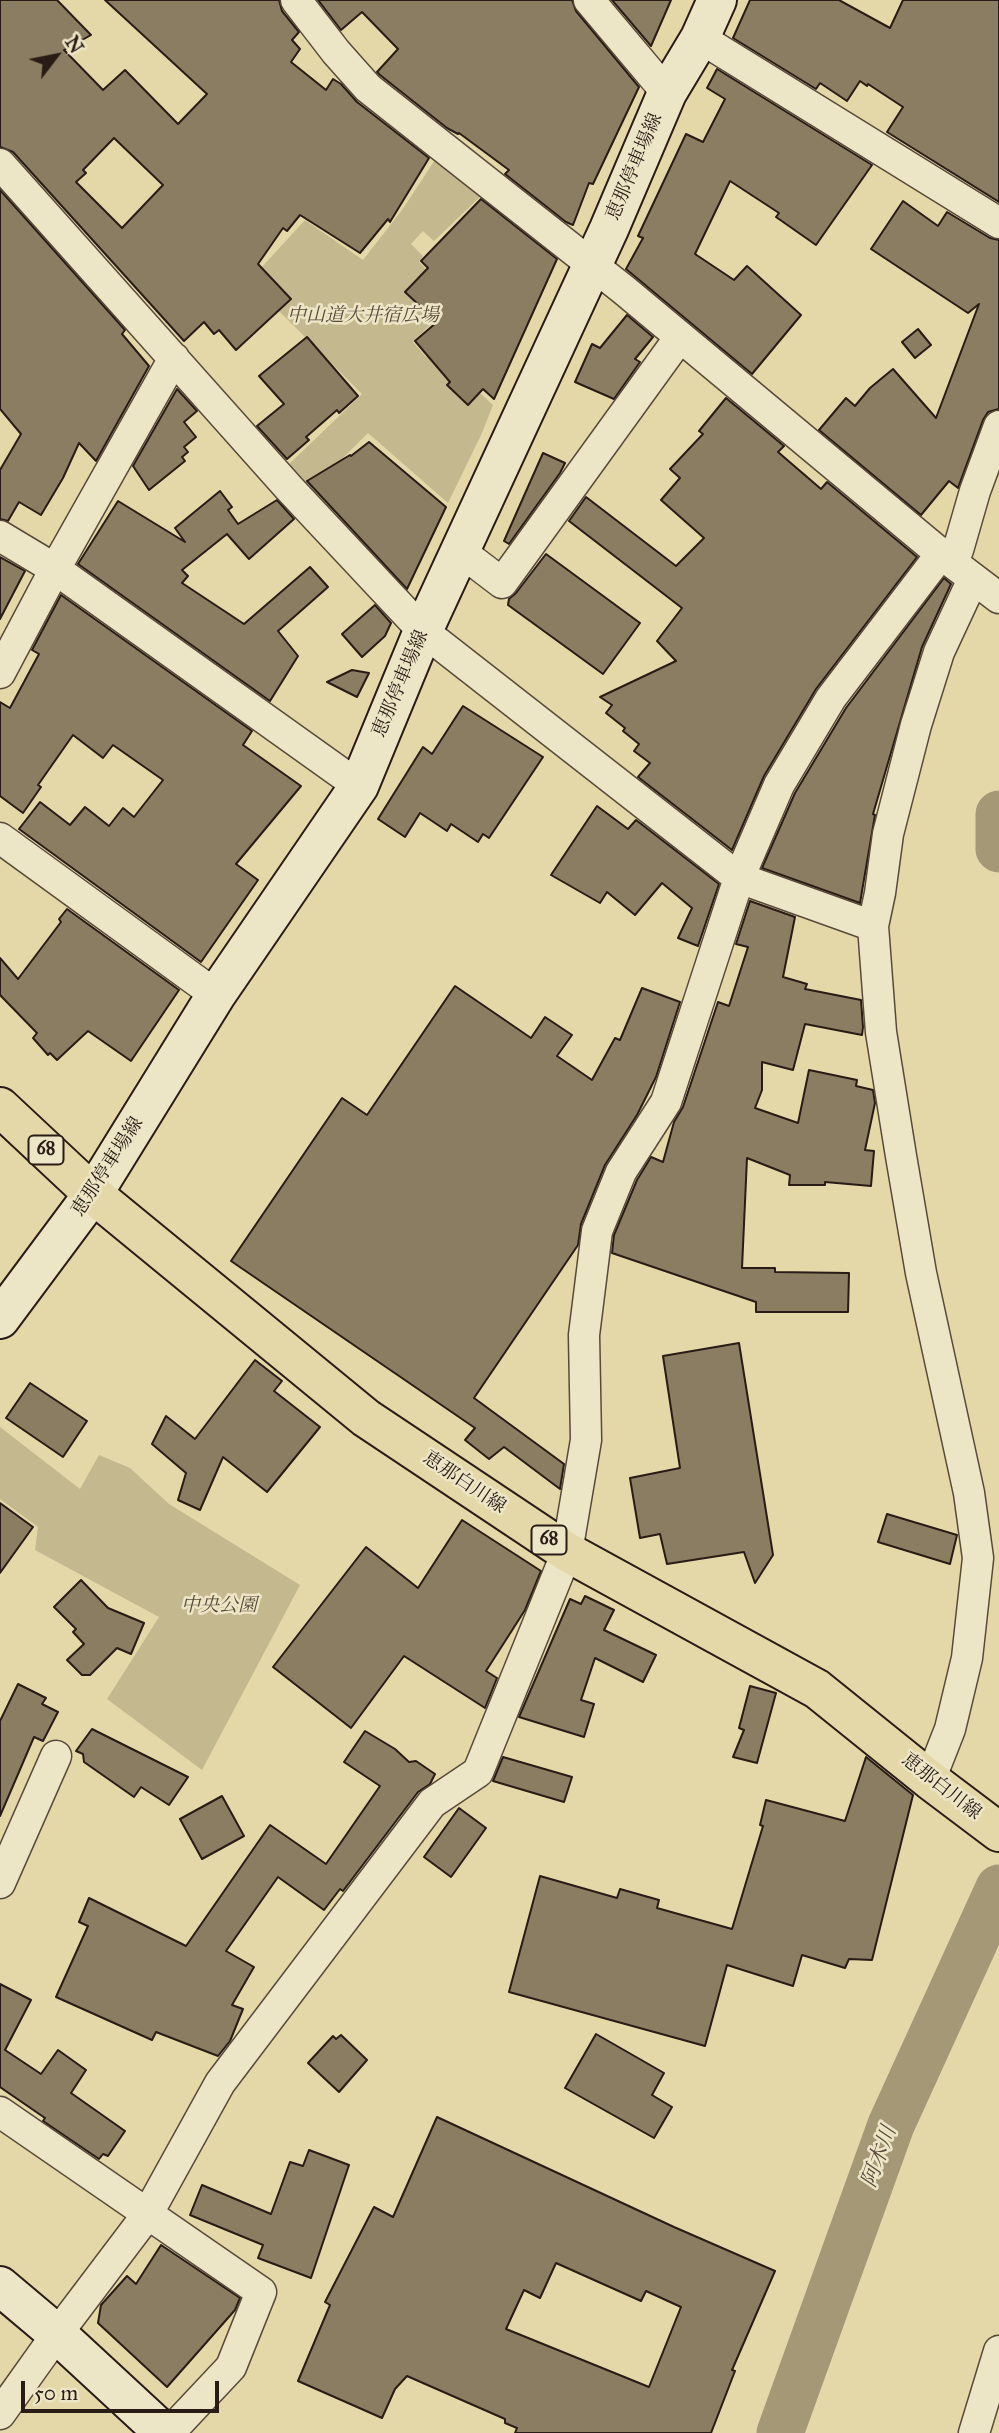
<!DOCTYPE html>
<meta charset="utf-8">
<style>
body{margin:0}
#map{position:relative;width:999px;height:2433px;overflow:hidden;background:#e4d8a8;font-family:"IM FELL Great Primer",serif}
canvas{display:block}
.north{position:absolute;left:21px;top:21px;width:70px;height:70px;-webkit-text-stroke:5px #ede6c6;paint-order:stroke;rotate:58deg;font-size:19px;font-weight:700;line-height:28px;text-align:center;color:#291b15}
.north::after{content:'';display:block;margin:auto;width:24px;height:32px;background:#291b15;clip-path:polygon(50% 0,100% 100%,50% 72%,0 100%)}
.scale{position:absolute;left:21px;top:2381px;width:198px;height:32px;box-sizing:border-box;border:4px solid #291b15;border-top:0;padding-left:9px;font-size:21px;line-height:24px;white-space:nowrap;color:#291b15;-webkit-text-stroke:5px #ede6c6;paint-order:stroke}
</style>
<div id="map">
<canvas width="999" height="2433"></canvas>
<div class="north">N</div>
<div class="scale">50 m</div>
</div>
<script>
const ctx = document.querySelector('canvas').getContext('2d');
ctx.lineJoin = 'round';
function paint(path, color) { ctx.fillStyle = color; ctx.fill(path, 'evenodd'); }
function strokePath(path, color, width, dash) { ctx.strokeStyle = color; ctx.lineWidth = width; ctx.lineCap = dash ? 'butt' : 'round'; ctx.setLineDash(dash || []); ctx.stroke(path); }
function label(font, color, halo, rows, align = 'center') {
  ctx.font = font + ' "IM FELL Great Primer","Noto Serif JP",serif'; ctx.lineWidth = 5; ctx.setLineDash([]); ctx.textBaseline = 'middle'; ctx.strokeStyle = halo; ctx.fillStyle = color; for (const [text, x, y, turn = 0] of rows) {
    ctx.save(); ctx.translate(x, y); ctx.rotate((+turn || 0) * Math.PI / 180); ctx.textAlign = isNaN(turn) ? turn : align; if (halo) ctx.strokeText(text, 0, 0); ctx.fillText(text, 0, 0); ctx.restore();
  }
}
paint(new Path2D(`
 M437,157L484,193L434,241L423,231L411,244L423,256L419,262L441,284L420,306L433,322L413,342L426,357L434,351L493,405L482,433L448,503L368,433L308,493L286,467L362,394L249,281L305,220L363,260L402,210Z
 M0,1427L80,1489L99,1455L130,1468L169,1504L300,1585L202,1770L107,1699L159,1617L35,1550L38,1527L0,1499Z`), '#c4b88f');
strokePath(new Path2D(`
 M999,814V849
 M780,2433L891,2125L999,1888`), '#a49876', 47);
const building = new Path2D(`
 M0,0H57L91,35L64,50L103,90L125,70L178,124L207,94L105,0H279L282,11L299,32L292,40L300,49L291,62L326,90L333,79L341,84L357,102L429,158L390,222L388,219L360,253L300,215L287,231L283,228L258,264L291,299L236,350L219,330L214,334L204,322L184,341L13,152L0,147ZM114,138L163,185L122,228L76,182L86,173L83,170Z
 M318,0H572L576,11L639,87L593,184L589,183L573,225L566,222L505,174L509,170L459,133L458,134L447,128L380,75L377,72L398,49L362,12L341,30Z
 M612,0H671L651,46Z
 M750,0H839L890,28L903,0H999V202L887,132L903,107L868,84L867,86L860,81L847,101L820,83L816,89L733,38Z
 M717,69L872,165L816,245L776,217L779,213L730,181L695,254L734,280L747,266L801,315L752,374L626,269L643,238L638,236L686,134L703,142L725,99L707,88Z
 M0,190L125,330L122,334L149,366L96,461L79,443L63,478L41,515L19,502L8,521L0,519V470L21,434L0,409Z
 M481,199L557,259L494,399L483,389L468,405L447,385L450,382L415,341L437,322L405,292L428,268L421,261Z
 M903,201L938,226L947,212L990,238L999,240V409L988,412L983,420L958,488L949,481L921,515L819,430L846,398L855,406L870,388L893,369L936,418L979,304L968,313L871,249Z
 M627,315L653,337L635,359L640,362L614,399L575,382L592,344L600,348Z
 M918,329L931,345L915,358L902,342Z
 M307,337L358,396L339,413L337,410L306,437L309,440L287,459L257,426L284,404L259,376Z
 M177,389L197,411L184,422L196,437L184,447L188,452L182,457L185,461L149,490L133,466Z
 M726,398L784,446L778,452L821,489L827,482L917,557L816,689L764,776L732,850L638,777L650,763L634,751L639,744L623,731L625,728L606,713L612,705L600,697L676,661L657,641L682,608L569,521L586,497L676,566L704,538L661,500L680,478L670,469L703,434L699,431Z
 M369,442L446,507L407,589L307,481L350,455L351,456Z
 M543,453L565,463L560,473L509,544L504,541Z
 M220,491L232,507L228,510L238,524L277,500L294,519L249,559L227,534L182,570L188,576L182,583L244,624L310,567L328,587L278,631L298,656L270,701L78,564L118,501L185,542L175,528Z
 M546,554L640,623L603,674L508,605L509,599L516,593Z
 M0,557L25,571L0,619Z
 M944,578L951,584L922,647L873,814L875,815L860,903L762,868L795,793L846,708Z
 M61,595L252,731L243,745L301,786L236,864L258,880L201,962L19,829L40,802L70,825L85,807L109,826L123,808L134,817L163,780L113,745L103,758L73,735L38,785L41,787L23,813L0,796V702L10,708L39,654L32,650Z
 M375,605L391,623L385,636L362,657L342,634Z
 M352,670L369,673L357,697L327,682Z
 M463,706L543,757L489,838L483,834L478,842L451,824L447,831L420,813L405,837L378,819L423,747L432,754Z
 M597,806L628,829L636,820L719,884L698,946L678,938L692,908L662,883L635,915L607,892L600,903L551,875Z
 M750,901L795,917L783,977L807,984L805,989L861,1000L863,1027L862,1035L805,1024L793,1070L762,1062V1090L755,1108L798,1123L809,1070L857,1080L856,1086L873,1090L875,1103L865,1150L874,1151L871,1186L825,1182V1185H789L790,1175L747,1158L742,1268H775V1272L849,1273L848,1312H756V1302L612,1253L614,1235L637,1180L651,1157L663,1162L674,1122L683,1107L718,1002L729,1006L748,947L736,944Z
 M67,909L179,990L131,1061L88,1031L57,1060L50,1053L48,1055L33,1038L37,1033L0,995V958L18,979L61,922L59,919Z
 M455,986L531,1038L545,1017L572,1035L557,1056L592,1080L615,1038L620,1040L642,988L680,1002L656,1077L637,1115L605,1165L581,1224L578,1245L474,1398L564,1464L560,1489L504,1447L489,1459L465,1440L475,1428L231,1261L342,1098L367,1115Z
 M739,1343L773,1555L755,1583L744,1552L667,1564L660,1534L640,1538L630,1478L680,1468L663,1356Z
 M255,1360L282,1381L274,1391L320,1427L267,1492L223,1457L200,1510L178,1500L186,1473L152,1444L166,1416L195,1439Z
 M30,1383L87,1421L63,1457L6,1418Z
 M0,1503L33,1527L0,1573Z
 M887,1514L957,1535L950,1564L878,1542Z
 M462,1520L541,1571L525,1610L486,1671L497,1678L485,1708L404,1656L351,1728L273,1667L366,1547L418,1588Z
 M81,1580L108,1608L144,1623L131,1654L117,1648L90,1675H82L67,1660L84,1644L73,1632L76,1629L54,1607Z
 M585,1596L614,1610L604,1630L656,1655L643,1682L595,1658L581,1700L594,1704L584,1737L519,1717L570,1599L581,1604Z
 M18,1684L46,1698L42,1704L58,1712L43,1741L34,1737L0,1816V1721Z
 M750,1686L776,1693L757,1763L733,1757L744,1730L739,1728Z
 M92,1729L188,1777L169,1805L141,1787L134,1797L84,1762L83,1754L76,1751Z
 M365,1731L395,1749L409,1762L416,1761L435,1774L430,1784L418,1792L343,1891L340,1889L324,1910L278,1877L226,1951L254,1967L232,2005L243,2009L230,2041L218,2056L156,2032L152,2040L56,1997L88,1926L79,1922L89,1898L186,1946L270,1825L326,1864L380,1786L344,1762Z
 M503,1757L572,1777L564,1802L493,1781Z
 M866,1757L913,1795L872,1960L849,1959L845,1968L802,1955L793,1986L727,1965L705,2046L509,1992L540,1876L617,1898L620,1889L659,1900L657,1908L732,1929L763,1826L760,1825L766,1800L845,1821Z
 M222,1796L244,1836L202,1859L180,1819Z
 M459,1808L486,1828L451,1877L424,1857Z
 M0,1984L31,2000L5,2050L41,2074L58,2050L86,2070L71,2093L125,2131L108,2156L103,2154L99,2159L43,2121L45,2118L0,2087Z
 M596,2034L664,2073L652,2095L672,2107L654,2138L565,2088Z
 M341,2035L367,2060L339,2092L308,2063L333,2036L336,2039Z
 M437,2117L674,2227L775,2271L732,2370L735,2371L711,2433H515L517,2428L505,2423V2419L407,2376L395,2389L382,2418L298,2381L330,2305L325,2302L374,2207L393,2217ZM556,2263L641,2301L646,2291L681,2307L649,2387L506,2329L524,2290L540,2298Z
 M309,2150L349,2165L311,2278L258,2258L263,2245L190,2215L202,2185L271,2214L290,2162L303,2166Z
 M161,2245L240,2298L235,2310L167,2387L98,2323L101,2305L127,2276L136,2284Z`);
paint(building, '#8a7d61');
strokePath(building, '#291b15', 2);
const street = new Path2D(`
 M296,0L336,52L368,88L624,290L941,554L999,598
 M589,0L667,93
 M700,38L999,223
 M0,164L289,488L423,631L739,878L873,926
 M0,536L55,569L359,786
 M460,551L502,583L680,337
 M0,673L55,569L174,358
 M0,838L216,995
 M930,1780L950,1729L967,1658L978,1558L969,1493L921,1273L901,1156L881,1032L873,926L880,893L888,834L916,725L939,652L973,579
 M0,1883L56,1756
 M0,2112L261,2292L231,2367L169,2433
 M0,2414L57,2334L147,2215L220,2083L432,1803L478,1772L567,1552L586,1440L584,1335L597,1231L621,1172L666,1102L739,878L779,785L831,698L941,554L958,550L975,491L999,426
 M974,2433L999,2351`);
const secondary = new Path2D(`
 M0,1319L93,1194L216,995L359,786L423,631L609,229L667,93L700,38L717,0
 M0,2286L57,2334L164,2433`);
const primary = new Path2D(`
 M0,1107L93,1194L366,1418L567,1552L817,1689L930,1780L999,1832`);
strokePath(street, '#584a3a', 33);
strokePath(secondary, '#291b15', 42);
strokePath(primary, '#291b15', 42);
strokePath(street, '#ede6c6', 30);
strokePath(secondary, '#ede6c6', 38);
strokePath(primary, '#e4d8a8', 38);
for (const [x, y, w] of [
 [46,1150,35],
 [549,1540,35]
]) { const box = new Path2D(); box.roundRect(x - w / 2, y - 14.5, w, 29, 5); ctx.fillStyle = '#ede6c6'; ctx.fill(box); strokePath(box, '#291b15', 2); }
label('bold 18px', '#291b15', null, [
 ["68",46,1150],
 ["68",549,1540]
]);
label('19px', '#291b15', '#ede6c6', [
 ["恵那停車場線",635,167,-67],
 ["恵那停車場線",401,684,-67],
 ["恵那停車場線",108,1167,-57],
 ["恵那白川線",464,1483,34],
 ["恵那白川線",941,1787,38]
]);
label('italic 19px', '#584a3a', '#ede6c6', [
 ["中山道大井宿広場",363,316],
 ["中央公園",219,1606]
]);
label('italic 21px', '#5a4d3c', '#ede6c6', [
 ["阿木川",880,2157,-70]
]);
</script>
